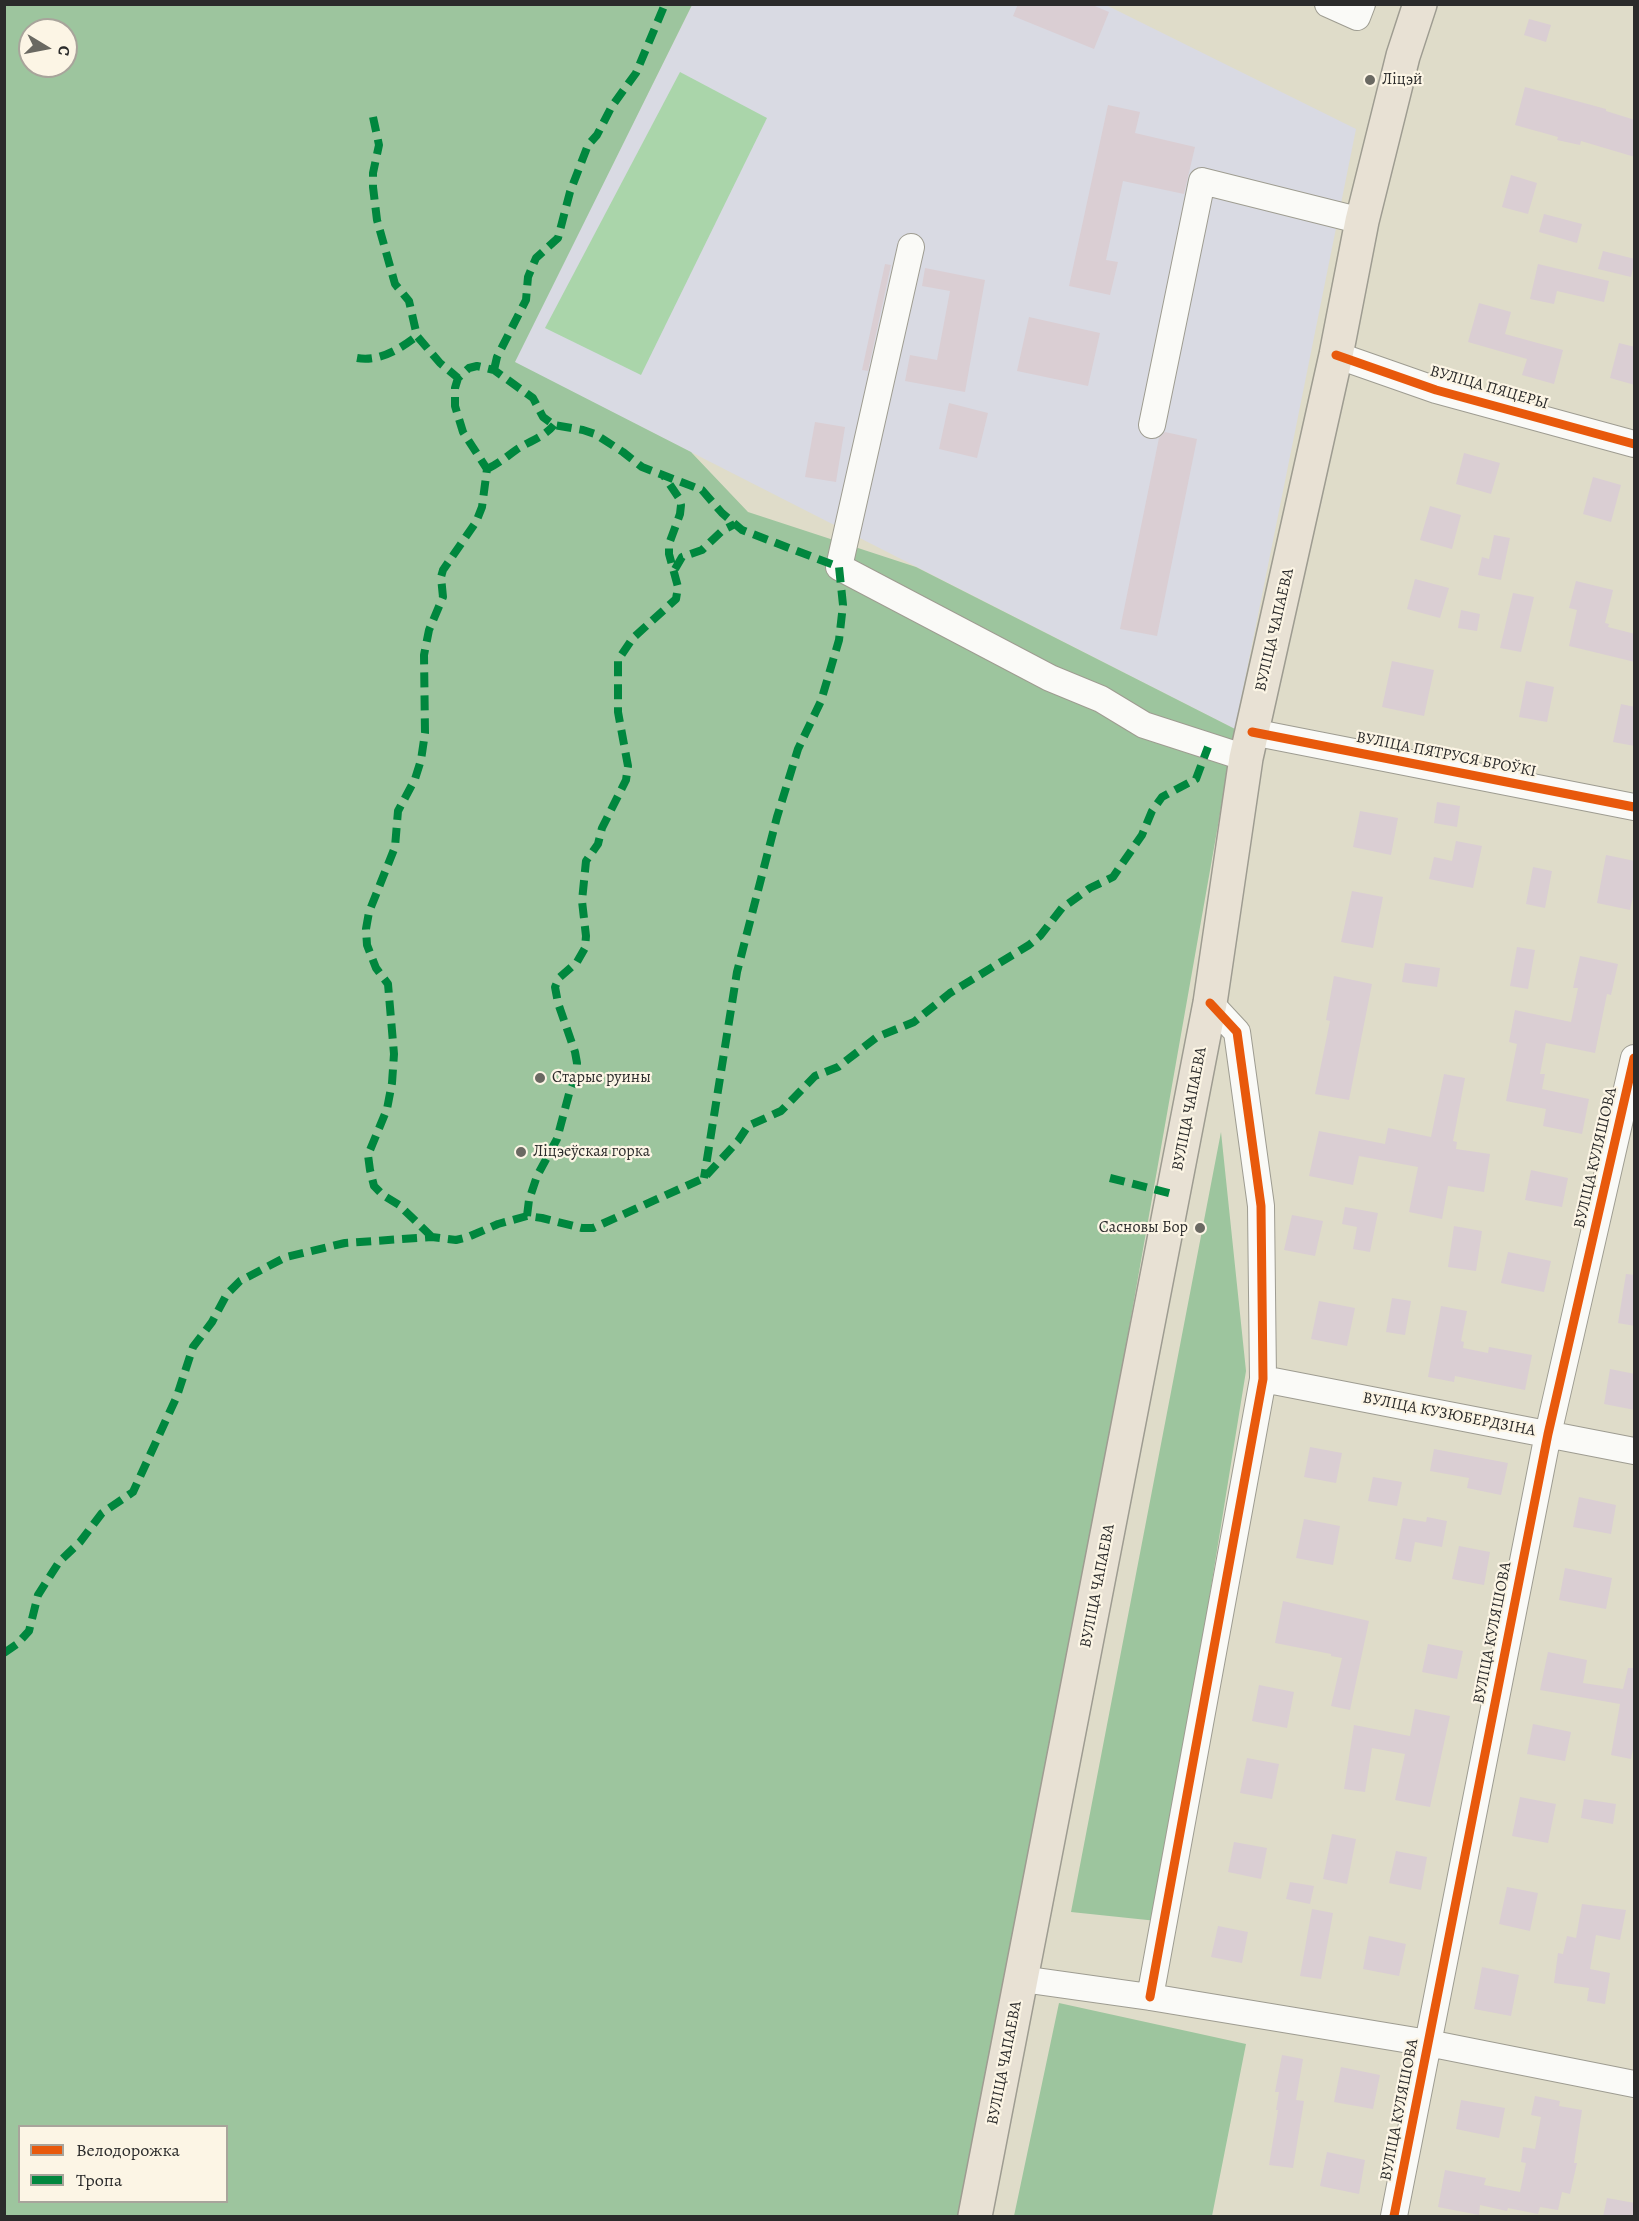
<!DOCTYPE html>
<meta charset="utf-8">
<style>
body{margin:0}
#map{position:relative;width:1639px;height:2221px;overflow:hidden;background:#dfdcc9;font-family:Alegreya,serif}
canvas{display:block}
.frame{position:absolute;inset:0;border:6px solid #2b2b2b;pointer-events:none}
.legend{position:absolute;left:18px;top:2125px;width:210px;height:78px;box-sizing:border-box;background:#fcf5e5;border:2px solid #a8a49b;margin:0;padding:8px 10px;list-style:none;font-size:18px;color:#2b2b2b}
.legend li{display:flex;align-items:center;gap:12px;height:30px}
.legend b{width:30px;border:2px solid #a8a49b}
.north{position:absolute;left:18px;top:18px;width:60px;height:60px;box-sizing:border-box;background:#fcf5e5;border:2px solid #a8a49b;border-radius:50%;rotate:100deg;font-size:16px;font-weight:700;line-height:24px;text-align:center;color:#2b2b2b}
.north::after{content:'';display:block;margin:auto;width:21px;height:27px;background:#6a6962;clip-path:polygon(50% 0,100% 100%,50% 72%,0 100%)}
</style>
<div id="map">
<canvas width="1639" height="2221"></canvas>
<div class="frame"></div>
<ul class="legend">
<li><b style="height:8px;background:#e8590c"></b>Велодорожка</li>
<li><b style="height:8px;background:#00873e"></b>Тропа</li>
</ul>
<div class="north">С</div>
</div>
<script>
const ctx = document.querySelector('canvas').getContext('2d');
ctx.lineJoin = 'round';
function paint(path, color) { ctx.fillStyle = color; ctx.fill(path, 'evenodd'); }
function strokePath(path, color, width, dash) { ctx.strokeStyle = color; ctx.lineWidth = width; ctx.lineCap = dash ? 'butt' : 'round'; ctx.setLineDash(dash || []); ctx.stroke(path); }
function label(font, color, halo, rows, align = 'center') {
  ctx.font = font + ' Alegreya,serif'; ctx.lineWidth = 4.5; ctx.setLineDash([]); ctx.textBaseline = 'middle'; ctx.strokeStyle = halo; ctx.fillStyle = color; for (const [text, x, y, turn = 0] of rows) {
    ctx.save(); ctx.translate(x, y); ctx.rotate((+turn || 0) * Math.PI / 180); ctx.textAlign = isNaN(turn) ? turn : align; if (halo) ctx.strokeText(text, 0, 0); ctx.fillText(text, 0, 0); ctx.restore();
  }
}
paint(new Path2D(`
 M692,5H1106L1356,129L1235,729L514,362Z`), '#d9dae3');
paint(new Path2D(`
 M680,72L767,118L641,375L545,328Z`), '#aad5aa');
paint(new Path2D(`
 M5,5H692L515,362L691,452L748,512L916,567L1235,729L985,2143L968,2216H5ZM30,30H66V66H30ZM20,2126H226V2202H20Z
 M1221,1132L1246,1371L1157,1921L1071,1912Z
 M1059,2003L1246,2044L1212,2216H1014Z`), '#9dc59e');
paint(new Path2D(`
 M1018,4H1090L1109,12L1094,49L1013,16Z
 M1529,19L1551,25L1546,42L1524,35Z
 M1525,87L1606,109V111L1635,120V157L1581,141L1580,145L1557,140L1558,137L1515,125Z
 M1108,105L1140,112L1135,133L1195,147L1184,194L1123,181L1106,260L1118,262L1110,295L1069,286Z
 M1511,175L1537,183L1528,214L1502,207Z
 M1544,214L1582,224L1577,243L1539,232Z
 M1603,251L1635,259L1631,277L1598,269Z
 M885,264L891,265L868,371L862,370Z
 M1538,264L1609,281L1604,302L1557,291L1554,304L1530,299Z
 M925,268L985,280L965,392L905,381L910,355L937,360L950,291L922,286Z
 M1479,303L1511,312L1505,334L1563,350L1554,384L1522,375L1527,359L1468,342Z
 M1029,317L1100,333L1088,386L1017,371Z
 M1619,343L1635,347V385L1610,378Z
 M949,403L988,413L977,458L939,449Z
 M815,422L845,427L836,482L805,477Z
 M1165,432L1197,439L1157,636L1120,629L1159,438Z
 M1464,453L1500,463L1491,494L1456,484Z
 M1593,477L1621,485L1611,522L1583,514Z
 M1430,506L1461,515L1452,549L1420,540Z
 M1494,535L1510,538L1501,580L1478,575L1482,557L1489,559Z
 M1415,579L1449,588L1440,618L1407,609Z
 M1576,581L1613,590L1605,623L1609,624L1608,627L1635,634V662L1569,646L1577,610L1569,608Z
 M1513,593L1534,597L1521,652L1500,648Z
 M1461,610L1480,614L1477,631L1458,628Z
 M1392,661L1434,670L1424,716L1382,707Z
 M1526,681L1554,687L1547,722L1519,717Z
 M1621,704L1635,707V746L1613,742Z
 M1437,802L1460,806L1457,827L1434,823Z
 M1360,811L1398,818L1391,855L1353,847Z
 M1456,841L1482,846L1473,888L1429,879L1434,857L1452,861Z
 M1606,855L1635,861V888L1630,910L1597,903Z
 M1533,867L1552,871L1545,908L1526,904Z
 M1352,891L1383,897L1373,948L1341,942Z
 M1517,947L1535,950L1528,989L1510,986Z
 M1580,956L1618,964L1611,995L1607,994L1595,1053L1546,1043L1540,1074H1545L1542,1089L1589,1099L1582,1134L1543,1126L1546,1109L1506,1101L1517,1044L1509,1042L1515,1010L1571,1022L1578,988H1573Z
 M1405,963L1440,968L1437,987L1402,982Z
 M1334,976L1372,984L1349,1100L1315,1094L1330,1021L1326,1020Z
 M1444,1074L1465,1078L1453,1141L1457,1142L1456,1149L1490,1154L1484,1192L1448,1186L1442,1219L1409,1212L1418,1167L1359,1156L1353,1185L1309,1176L1319,1131L1385,1144L1388,1128L1431,1137Z
 M1531,1170L1568,1178L1562,1207L1525,1200Z
 M1345,1207L1378,1213L1370,1252L1353,1249L1357,1227L1342,1224Z
 M1292,1215L1323,1221L1315,1256L1284,1250Z
 M1454,1226L1482,1231L1476,1271L1448,1267Z
 M1508,1252L1551,1261L1544,1292L1501,1283Z
 M1626,1274L1635,1275V1326L1618,1323Z
 M1392,1298L1411,1301L1405,1335L1386,1332Z
 M1319,1301L1355,1308L1347,1346L1311,1339Z
 M1441,1306L1467,1311L1461,1341L1464,1342L1463,1348L1488,1353L1489,1347L1532,1355L1525,1390L1455,1376L1454,1382L1428,1377Z
 M1610,1369L1635,1374V1410L1604,1404Z
 M1310,1447L1342,1453L1336,1483L1304,1477Z
 M1434,1449L1508,1463L1501,1495L1467,1488L1469,1478L1430,1471Z
 M1373,1477L1402,1482L1397,1506L1368,1501Z
 M1579,1497L1616,1505L1611,1534L1573,1527Z
 M1427,1517L1447,1521L1442,1547L1415,1542L1411,1562L1395,1559L1403,1518L1426,1522Z
 M1304,1519L1340,1526L1333,1565L1296,1558Z
 M1459,1546L1490,1552L1484,1585L1452,1579Z
 M1565,1568L1612,1578L1606,1609L1559,1600Z
 M1283,1601L1369,1621L1350,1710L1331,1706L1342,1658L1331,1656V1654L1275,1643Z
 M1428,1644L1463,1651L1457,1679L1422,1672Z
 M1548,1652L1587,1660L1583,1683L1623,1689L1628,1668H1635V1739L1631,1759L1611,1755L1620,1704L1540,1690Z
 M1259,1685L1294,1692L1287,1728L1252,1721Z
 M1415,1709L1450,1716L1430,1807L1395,1800L1405,1754L1372,1748L1365,1792L1344,1789L1354,1725L1410,1736Z
 M1533,1724L1571,1732L1565,1761L1527,1754Z
 M1247,1758L1279,1764L1272,1799L1240,1793Z
 M1520,1797L1556,1804L1548,1843L1512,1836Z
 M1584,1799L1616,1804L1613,1824L1581,1818Z
 M1332,1834L1356,1839L1347,1884L1323,1879Z
 M1234,1842L1267,1848L1261,1879L1228,1872Z
 M1396,1851L1427,1857L1421,1890L1389,1883Z
 M1290,1882L1314,1886L1310,1904L1286,1899Z
 M1507,1887L1538,1893L1530,1931L1499,1924Z
 M1582,1904L1626,1910L1620,1940L1596,1935L1590,1969L1610,1973L1605,2004L1587,2001L1589,1988L1554,1983L1558,1953L1563,1954L1567,1936L1576,1938Z
 M1312,1909L1333,1913L1321,1979L1300,1976Z
 M1218,1926L1248,1932L1242,1963L1211,1957Z
 M1369,1936L1406,1944L1399,1976L1363,1969Z
 M1482,1967L1519,1975L1511,2016L1474,2009Z
 M1282,2055L1303,2059L1296,2100L1304,2101L1293,2168L1269,2165L1278,2110H1276L1279,2092H1275Z
 M1341,2067L1380,2075L1373,2109L1334,2102Z
 M1535,2096L1560,2101L1559,2106L1582,2110L1574,2163H1577L1570,2194L1562,2192L1558,2210L1540,2207L1538,2214L1508,2208L1507,2211L1480,2205L1479,2215L1438,2207L1445,2170L1486,2178L1484,2185L1520,2192L1526,2163L1521,2162L1523,2147L1535,2149L1541,2117L1531,2115Z
 M1461,2100L1505,2108L1499,2138L1456,2129Z
 M1327,2152L1365,2160L1359,2194L1320,2186Z
 M1607,2198L1635,2203V2217H1603Z`), '#daced3');
const minor = new Path2D(`
 M1328,4L1357,17L1362,4
 M911,247L839,567L1050,678L1101,699L1144,725L1246,758
 M1336,355L1436,390L1634,444
 M1152,425L1202,181L1362,221
 M1252,732L1634,807
 M1263,1379L1634,1451
 M1022,1979L1150,1997L1428,2043L1634,2084
 M1150,1997L1263,1379L1261,1206L1237,1032L1210,1003
 M1394,2216L1548,1434L1634,1058`);
const major = new Path2D(`
 M975,2216L1210,1003L1246,758L1336,355L1362,221L1403,56L1420,4`);
strokePath(minor, '#9e9c91', 28);
strokePath(major, '#9e9c91', 36);
strokePath(minor, '#fafaf7', 26);
strokePath(major, '#e8e1d4', 33);
strokePath(new Path2D(`
 M373,117L379,145L373,173V187L377,220L395,284L409,301L417,336L440,363L458,378
 M357,358C379,362 400,349 417,336
 M494,370L497,357L526,300L528,277L536,258L558,238L570,192L588,145L597,135L612,106L636,73L665,4
 M487,469C498,464 506,457 516,450C529,441 543,438 554,425
 M675,569L682,557L702,550L723,530L735,524
 M1110,1178L1173,1194
 M527,1216L529,1200L537,1176L557,1139L569,1094L576,1077L577,1063L575,1052L558,1003L555,987L559,978L577,962L585,948L586,936L582,901L586,861L598,844L602,828L626,780L628,766L618,712V660L633,638L676,599L678,587L669,554V544L680,514L681,505L679,498L664,476
 M432,1237L399,1205L383,1195L374,1186L370,1170L368,1155L387,1109L392,1083L394,1054L388,984L376,968L367,945L366,929L369,912L395,847L398,811L415,779L421,760L425,733L424,655L429,630L443,597L441,577L443,570L476,522L482,507L487,469L463,432L455,406V388L458,378L469,368L477,366L494,370L519,388L533,398L543,417L554,425L583,430L595,434L623,452L642,467L702,490L722,513L742,530L839,567L843,605L839,640L821,701L798,749L777,817L737,972L704,1178
 M4,1653L17,1644L29,1631L38,1595L59,1562L80,1542L102,1513L133,1492L177,1396L193,1347L212,1322L227,1294L240,1281L286,1257L345,1243L432,1237L456,1240L468,1237L498,1224L527,1216L542,1218L582,1228H593L704,1178L738,1141L748,1126L781,1111L815,1076L838,1067L877,1037L914,1022L950,993L1029,945L1040,936L1062,908L1090,888L1113,877L1142,835L1152,811L1162,797L1196,779L1208,747`), '#00873e', 8, [15, 8]);
strokePath(new Path2D(`
 M1336,355L1436,390L1634,444
 M1252,732L1634,807
 M1150,1997L1263,1379L1261,1206L1237,1032L1210,1003
 M1394,2216L1548,1434L1634,1058`), '#e8590c', 9);
for (const [x, y, r, color] of [
 [1370,80,6,"#6a6962"],
 [540,1078,6,"#6a6962"],
 [521,1152,6,"#6a6962"],
 [1200,1228,6,"#6a6962"]
]) { const dot = new Path2D(); dot.arc(x, y, r, 0, 2 * Math.PI); ctx.fillStyle = color; ctx.fill(dot); strokePath(dot, '#fcf5e5', 2); }
label('16px', '#2b2b2b', '#fcf5e5', [
 ["Ліцэй",1382,80],
 ["Старые руины",552,1078],
 ["Ліцэеўская горка",533,1152],
 ["Сасновы Бор",1188,1228,"right"]
], 'left');
label('16px', '#2b2b2b', '#fcf5e5', [
 ["ВУЛІЦА ПЯЦЕРЫ",1489,388,16],
 ["ВУЛІЦА ЧАПАЕВА",1275,630,-77],
 ["ВУЛІЦА ПЯТРУСЯ БРОЎКІ",1446,755,11],
 ["ВУЛІЦА ЧАПАЕВА",1190,1109,-79],
 ["ВУЛІЦА КУЛЯШОВА",1596,1158,-77],
 ["ВУЛІЦА КУЗЮБЕРДЗІНА",1449,1415,11],
 ["ВУЛІЦА ЧАПАЕВА",1098,1586,-79],
 ["ВУЛІЦА КУЛЯШОВА",1493,1633,-79],
 ["ВУЛІЦА ЧАПАЕВА",1005,2063,-79],
 ["ВУЛІЦА КУЛЯШОВА",1400,2110,-79]
]);
</script>
